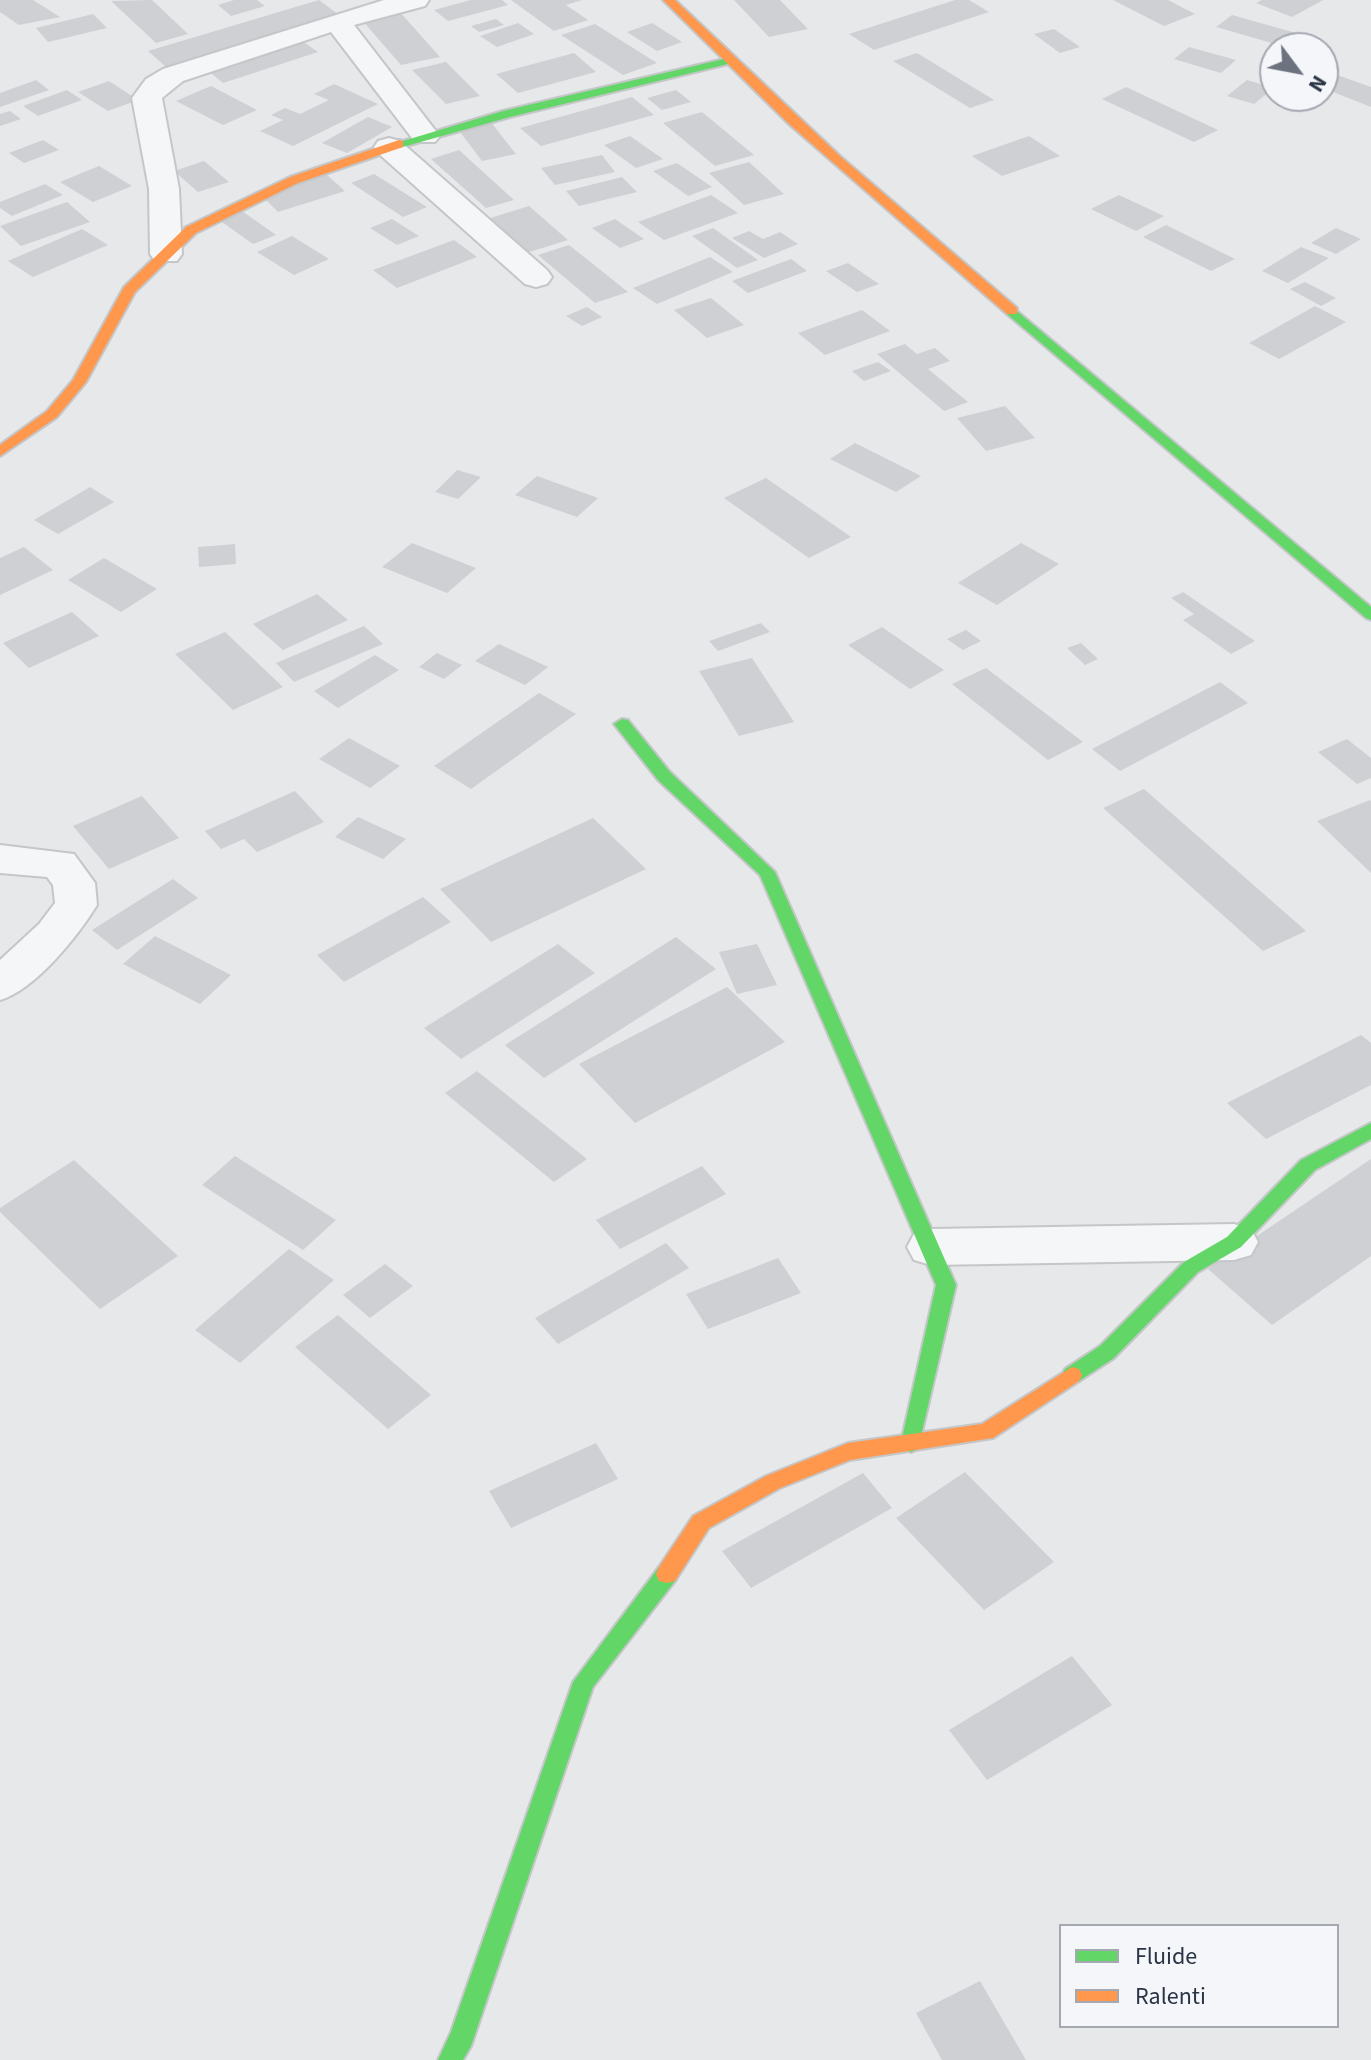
<!DOCTYPE html>
<style>
body{margin:0}
#map{position:relative;width:1371px;height:2060px;overflow:hidden;background:#e6e8ea;font-family:"Source Sans 3",sans-serif}
canvas{display:block}
.legend{position:absolute;left:1059px;top:1924px;width:280px;height:104px;box-sizing:border-box;background:#f4f6f9;border:2px solid #a4a8b1;margin:0;padding:10px 14px;list-style:none;font-size:24px;color:#2b3445}
.legend li{display:flex;align-items:center;gap:16px;height:40px}
.legend b{width:40px;border:2px solid #a4a8b1}
.north{position:absolute;left:1259px;top:32px;width:80px;height:80px;box-sizing:border-box;background:#f4f6f9;border:2px solid #a4a8b1;border-radius:50%;rotate:122deg;font-size:22px;font-weight:700;line-height:32px;text-align:center;color:#2b3445}
.north::after{content:'';display:block;margin:auto;width:28px;height:36px;background:#6c737f;clip-path:polygon(50% 0,100% 100%,50% 72%,0 100%)}
</style>
<div id="map">
<canvas width="1371" height="2060"></canvas>
<ul class="legend">
<li><b style="height:10px;background:#63d668"></b>Fluide</li>
<li><b style="height:10px;background:#ff974d"></b>Ralenti</li>
</ul>
<div class="north">N</div>
</div>
<script>
const ctx = document.querySelector('canvas').getContext('2d');
ctx.lineJoin = 'round';
function paint(path, color) { ctx.fillStyle = color; ctx.fill(path, 'evenodd'); }
function strokePath(path, color, width, dash) { ctx.strokeStyle = color; ctx.lineWidth = width; ctx.lineCap = dash ? 'butt' : 'round'; ctx.setLineDash(dash || []); ctx.stroke(path); }
paint(new Path2D(`
 M0,0H33L60,17L19,25L0,12Z
 M152,0L188,34L156,43L111,1Z
 M234,0H257L265,6L231,16L218,5Z
 M319,0L339,15L166,67L148,51Z
 M471,0H502L508,5L448,21L434,10Z
 M511,0H582L566,5L588,20L554,31Z
 M734,0H780L808,29L769,37Z
 M955,0H969L989,12L874,50L849,34Z
 M1113,0H1168L1195,14L1164,26Z
 M1262,0H1323L1292,17L1256,3Z
 M399,11L440,57L401,65L361,19Z
 M93,14L107,28L48,42L36,28Z
 M1232,15L1310,37L1298,48H1289L1216,27Z
 M496,19L504,25L479,32L471,26Z
 M518,23L534,34L497,47L480,36Z
 M652,23L682,42L657,51L627,32Z
 M595,24L657,63L623,75L561,35Z
 M1054,29L1080,47L1060,53L1034,34Z
 M302,41L318,52L223,83L207,70Z
 M1189,47L1236,60L1221,73L1174,59Z
 M574,53L596,72L518,93L496,74Z
 M917,53L994,100L970,108L893,61Z
 M446,62L480,96L446,104L412,70Z
 M1323,70L1371,87V107L1323,88Z
 M36,80L49,90L0,107V93Z
 M1247,80L1274,88L1254,104L1227,96Z
 M109,81L138,100L108,111L78,92Z
 M334,84L378,104L293,146L260,131L283,120L271,115L285,108L300,114L329,100L314,94Z
 M211,86L257,110L223,125L176,101Z
 M1126,87L1218,130L1194,142L1102,99Z
 M67,90L82,100L38,116L23,106Z
 M676,90L691,102L662,110L647,98Z
 M632,97L654,115L541,146L520,128Z
 M10,111L21,119L0,126V114Z
 M702,112L754,155L715,166L663,123Z
 M368,117L392,127L347,153L322,143Z
 M490,121L516,154L482,161L457,128Z
 M630,136L663,159L636,168L604,145Z
 M1029,136L1060,156L1002,176L972,156Z
 M43,140L59,150L24,163L9,153Z
 M459,150L514,200L486,208L431,159Z
 M602,155L615,172L555,185L541,168Z
 M204,161L229,182L198,192L174,171Z
 M749,162L784,194L744,205L709,173Z
 M677,163L712,187L688,196L653,171Z
 M99,166L132,186L93,202L60,182Z
 M374,174L427,207L403,217L351,183Z
 M327,175L345,191L278,212L261,195Z
 M622,177L637,192L579,206L566,191Z
 M45,184L63,195L12,216L0,208V202Z
 M711,195L738,213L664,240L638,222Z
 M1119,195L1164,216L1136,231L1091,209Z
 M67,202L90,222L21,246L0,226Z
 M529,206L568,240L526,253L487,219Z
 M242,211L276,235L253,244L219,220Z
 M392,219L419,236L397,245L370,228Z
 M615,219L644,239L620,248L592,228Z
 M1166,225L1235,259L1211,271L1143,237Z
 M713,228L758,260L737,268L692,236Z
 M1336,228L1361,239L1336,254L1311,243Z
 M82,229L108,245L33,277L8,261Z
 M749,231L763,239L780,232L798,244L764,258L732,238Z
 M292,236L329,259L294,275L257,252Z
 M454,240L477,257L397,288L373,270Z
 M569,245L628,292L595,303L538,255Z
 M1301,247L1329,258L1288,283L1262,271Z
 M710,257L733,272L657,304L633,288Z
 M791,259L807,271L748,293L732,281Z
 M848,263L879,284L857,292L826,271Z
 M1305,282L1336,298L1321,306L1290,289Z
 M711,298L744,325L707,338L674,310Z
 M1315,306L1346,322L1279,359L1249,343Z
 M587,307L602,317L582,326L566,316Z
 M862,310L890,331L825,355L798,333Z
 M905,344L917,354L935,348L950,361L928,369L968,402L944,411L877,354Z
 M878,362L891,371L864,381L852,371Z
 M1005,406L1035,438L986,451L957,418Z
 M855,443L921,476L896,492L830,459Z
 M457,470L481,477L458,499L435,492Z
 M537,476L598,498L577,517L515,495Z
 M766,478L851,537L809,558L724,498Z
 M90,487L114,502L58,534L34,520Z
 M412,543L476,568L447,593L382,567Z
 M1021,543L1059,564L997,605L958,583Z
 M235,544L236,564L199,567L198,547Z
 M24,547L53,570L0,595V558Z
 M104,558L157,589L121,612L68,580Z
 M1183,592L1255,641L1231,654L1183,620L1194,614L1171,598Z
 M317,594L348,620L283,650L253,624Z
 M72,612L99,636L29,668L3,643Z
 M761,623L770,632L718,651L709,641Z
 M364,626L383,644L294,682L276,663Z
 M882,627L944,670L910,689L848,645Z
 M966,630L981,641L963,650L947,639Z
 M225,632L283,687L233,710L175,654Z
 M1081,643L1098,659L1085,665L1067,648Z
 M499,644L548,667L525,685L475,661Z
 M437,653L462,665L444,679L419,667Z
 M375,655L399,670L338,708L314,691Z
 M752,658L794,722L739,736L699,671Z
 M986,668L1083,742L1048,760L952,684Z
 M1220,682L1248,703L1120,771L1092,749Z
 M539,693L576,714L471,789L434,766Z
 M349,738L400,766L370,788L319,759Z
 M1347,739L1371,758V778L1357,784L1318,752Z
 M1144,789L1306,931L1263,951L1103,808Z
 M295,791L324,822L257,852L244,839L221,849L205,831Z
 M142,796L179,838L109,869L73,826Z
 M1370,800L1371,801V873L1317,821Z
 M358,817L406,839L383,859L335,837Z
 M593,818L646,869L491,942L440,889Z
 M173,879L198,898L117,950L92,930Z
 M423,897L451,922L344,982L317,955Z
 M155,936L231,975L200,1004L123,964Z
 M676,937L716,969L544,1078L505,1045Z
 M558,944L595,973L461,1059L424,1028Z
 M757,944L777,985L737,994L719,952Z
 M727,987L785,1042L635,1123L579,1064Z
 M1361,1035L1371,1043V1085L1266,1139L1227,1103Z
 M477,1071L587,1159L554,1182L445,1093Z
 M235,1156L336,1220L303,1250L202,1185Z
 M1371,1159V1256L1272,1325L1208,1269Z
 M74,1160L178,1256L100,1309L0,1212V1208Z
 M702,1166L726,1194L620,1249L596,1220Z
 M666,1243L689,1268L558,1344L535,1318Z
 M289,1249L334,1280L240,1363L195,1330Z
 M778,1258L801,1293L708,1329L686,1294Z
 M385,1264L413,1286L370,1318L343,1295Z
 M338,1315L431,1395L388,1429L295,1347Z
 M596,1443L618,1479L511,1528L489,1491Z
 M965,1472L1054,1562L984,1610L896,1518Z
 M863,1473L892,1508L751,1588L722,1551Z
 M1072,1656L1112,1705L987,1780L949,1730Z
 M980,1981L1026,2060H942L916,2013Z`), '#ced0d3');
const street = new Path2D(`
 M384,0H429L425,6L354,25L435,130L440,136L435,142H415L331,32L183,81L162,98L179,189L182,254L177,261H155L150,254L149,189L132,98L146,79L163,69Z
 M389,138L400,141L547,270L552,277L547,284L536,287L525,284L378,153L374,147L378,141Z
 M0,845L74,854L95,883L97,905C78,936 35,990 0,1000V960L39,924L55,903L53,885L47,877L0,873Z
 M1234,1224L1251,1229L1258,1242L1251,1255L1234,1260L931,1265L914,1260L907,1247L914,1234L931,1229Z`);
const fast = new Path2D(`
 M728,58L732,59V63L510,117L399,148L393,144L503,111Z
 M1012,307L1371,607V620L1366,618L1007,314L1005,311Z
 M622,719L628,720L670,772L775,872L956,1285L918,1449L911,1452L904,1449L901,1443L936,1285L760,875L658,780L614,724Z
 M1371,1123V1139L1315,1170L1241,1247L1198,1272L1114,1358L1079,1381L1072,1383L1065,1381L1062,1375L1065,1369L1100,1346L1184,1262L1227,1237L1301,1160Z
 M667,1565L675,1567L678,1574L675,1581L593,1687L471,2046L463,2060H438L451,2032L573,1682L659,1567Z`);
const slow = new Path2D(`
 M663,0H675L841,157L1017,308V314H1007L789,124Z
 M399,140L403,141V147L298,183L196,233L135,292L86,382L57,417L0,456V445L47,411L73,380L124,287L186,227L290,177Z
 M1072,1367L1079,1369L1082,1375L1079,1381L993,1438L850,1460L780,1488L709,1528L675,1581L667,1583L659,1581L656,1574L659,1567L693,1516L766,1476L848,1443L982,1424Z`);
strokePath(street, '#c4c6c8', 4);
strokePath(fast, '#c4c6c8', 4);
strokePath(slow, '#c4c6c8', 4);
paint(street, '#f5f6f7');
paint(fast, '#63d668');
paint(slow, '#ff974d');
</script>
